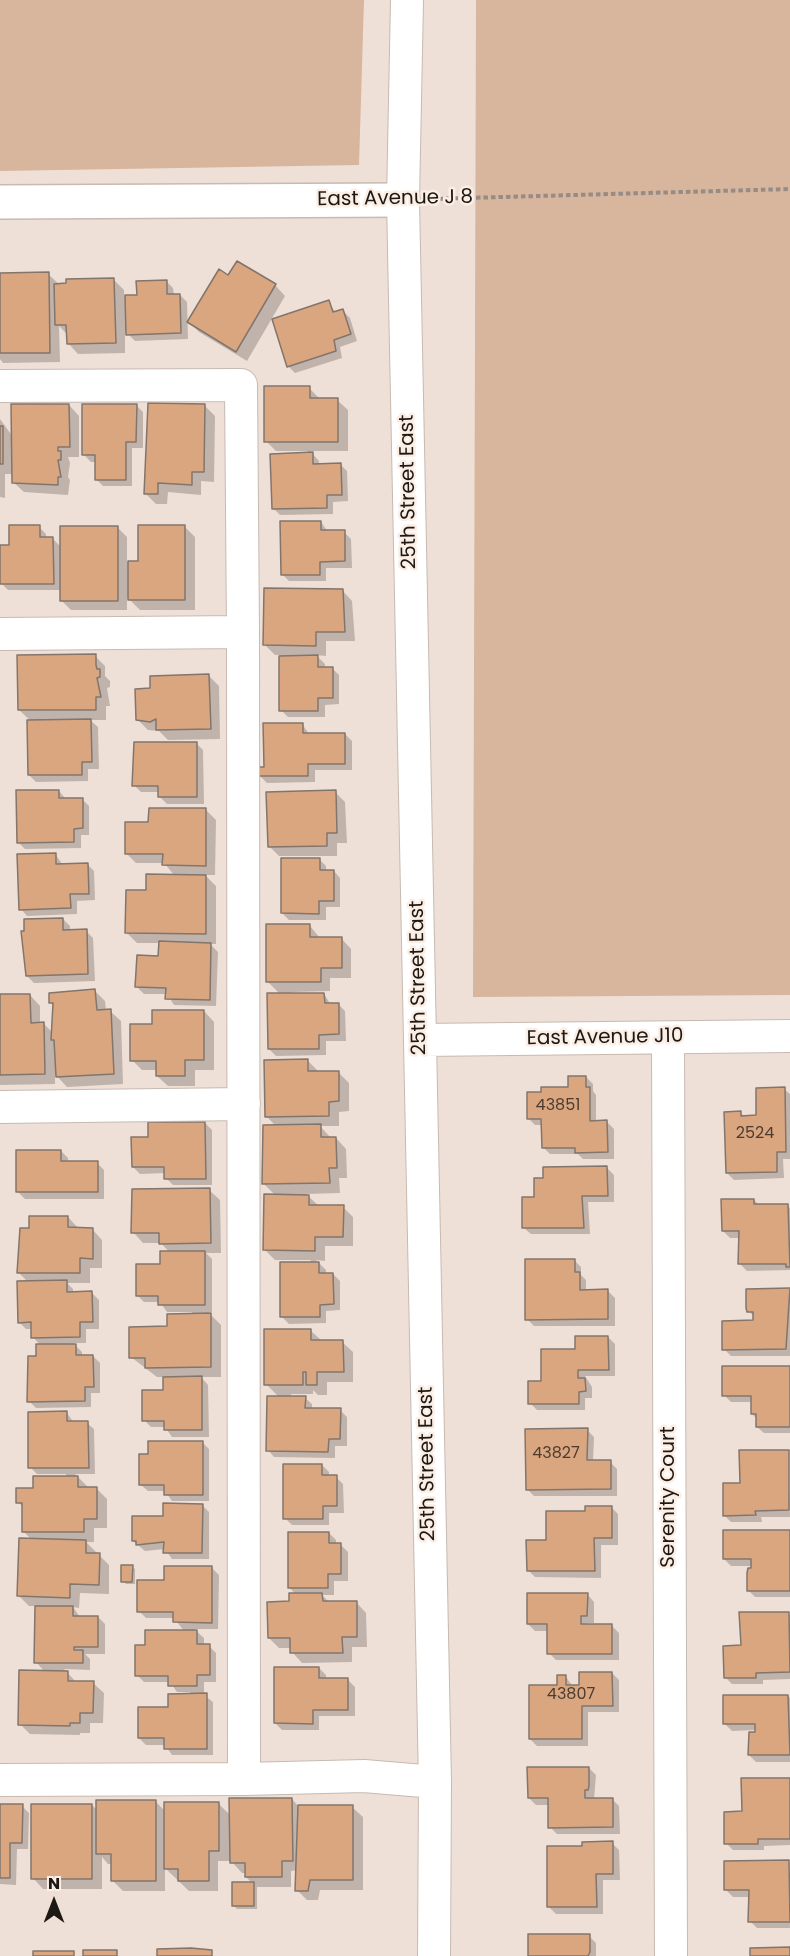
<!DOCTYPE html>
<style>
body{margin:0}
#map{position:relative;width:790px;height:1956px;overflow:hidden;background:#efe0d7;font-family:Poppins,sans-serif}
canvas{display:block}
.north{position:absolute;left:24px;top:1872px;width:60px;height:60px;-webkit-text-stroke:4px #fceee4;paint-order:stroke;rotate:0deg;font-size:16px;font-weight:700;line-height:24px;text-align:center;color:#1c1814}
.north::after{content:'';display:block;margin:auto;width:21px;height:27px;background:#1c1814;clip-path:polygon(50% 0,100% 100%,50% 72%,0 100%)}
</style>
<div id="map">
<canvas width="790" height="1956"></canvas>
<div class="north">N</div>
</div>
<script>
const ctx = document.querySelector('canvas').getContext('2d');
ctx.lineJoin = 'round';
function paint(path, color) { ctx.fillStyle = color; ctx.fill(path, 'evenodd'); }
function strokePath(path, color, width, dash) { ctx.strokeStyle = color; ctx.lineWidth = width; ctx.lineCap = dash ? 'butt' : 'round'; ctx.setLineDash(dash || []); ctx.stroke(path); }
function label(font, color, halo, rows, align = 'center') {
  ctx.font = font + ' Poppins,sans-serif'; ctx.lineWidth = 5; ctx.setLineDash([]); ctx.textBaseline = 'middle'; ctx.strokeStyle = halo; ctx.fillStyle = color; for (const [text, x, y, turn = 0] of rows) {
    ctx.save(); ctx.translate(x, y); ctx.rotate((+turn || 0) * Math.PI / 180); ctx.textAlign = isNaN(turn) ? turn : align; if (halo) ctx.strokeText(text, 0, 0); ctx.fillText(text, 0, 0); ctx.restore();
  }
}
paint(new Path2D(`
 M0,0H364L359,165L0,171Z
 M476,0H790V995L473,997Z`), '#d8b59d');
paint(new Path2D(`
 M0,274H48L60,285L114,280L124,290V297H138L166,281L173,288L174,295H180L187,302L188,339L135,341L125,331V353L78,354L68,343V335L59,326L60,362L3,363L0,359Z
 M229,277L275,285L285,296L247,361L199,332L189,322Z
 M328,302L336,313L343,311L350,318L357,341L340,347L342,358L295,373L288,366Z
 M309,388L319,398L337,400L348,410V451H310L319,461V465L340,464L347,471L348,501L333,502V514L280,515L273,508L308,451H276L266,441Z
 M69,405L79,416V457H68L70,463L68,477L70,480L68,495L24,492L13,482V474H5V498L0,497V419L13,437Z
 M136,405L143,412V448H132V486H103L96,479V462H91L84,455Z
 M205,406L215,416L214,482L201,481V495L168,492L167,504H156L145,493Z
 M321,522L328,532H344L351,539L352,568H326V581H289L282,574Z
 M39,527L46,534V539H53L61,547L117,527L127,537V562H139L185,527L195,537V610H140L127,597V610H71L61,600V590H8L0,582V546H11Z
 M342,590L352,601L355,641H326V656L316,655L325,664V668H332L339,675V704L325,705V717H288L281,710L280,655H275L265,645Z
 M95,656L105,666V676L110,681V687L107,688L110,706H106V720H90L98,727L99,769H88V781L36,782L29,775L31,721L19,710Z
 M209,676L219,686L220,739L168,740L159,731L148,730L137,719L151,690Z
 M302,724L309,734H345L352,741V770H315V782L267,783L260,776Z
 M196,743L203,750L204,804H167L160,797V792H141L134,785Z
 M59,791L65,798L82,799L89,806V835H81V848L25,849L18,842Z
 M335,792L345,802L347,843H337V856H279L269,846Z
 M206,810L216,820L215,875H205L216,886V944H210L218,952L216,1006L174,1005L167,994H144L137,987L160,958V943H137L127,933L147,892L175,876L164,863H136L126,853L150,823Z
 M55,854L63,865L87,864L94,871L95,900L77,901V914L27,916L21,909Z
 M320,860L326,866V871H334L340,878V907H326V920H289L282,913Z
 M63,919L70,926V931H86L93,938L95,981L34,983L27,976Z
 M310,926L320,938H341L351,949V978H330V991L292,992V995L324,994L331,1005L338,1004L345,1011L346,1041H326V1055L276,1056L269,1049L281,995L267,981Z
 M95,991L105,1001L106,1011H110L121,1021L123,1084L67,1087L55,1074V1084L0,1085V996L30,995L40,1006V1024H44L53,1033L54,1006L51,1003Z
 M204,1011L214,1022V1070H195V1086H168L157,1076V1070H142L132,1060L154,1026Z
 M308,1061L318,1071L338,1072L349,1083V1111L339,1112V1126H320L331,1138H336L346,1149L347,1178H339L340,1193L306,1194L319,1206L343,1207L353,1217V1246H325V1261L316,1260L326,1270V1274H333L340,1281V1310L326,1311V1323L289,1324L282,1317L311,1260H275L265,1250L276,1196L264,1184L277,1127L266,1116Z
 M586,1077L593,1084V1091L596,1095V1122H607L614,1129V1159H583L578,1154H550L543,1147V1125H535L528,1118Z
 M784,1089L790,1094V1159H783L784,1178L734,1180L727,1173L741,1113L745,1117H758Z
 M205,1123L212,1130V1185H173L166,1178V1173L140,1174L133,1167L150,1138Z
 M61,1151L68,1158V1163H97L104,1170V1199H25L18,1192Z
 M607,1168L614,1175V1202H588L590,1234H531L524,1228L535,1198Z
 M209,1190L220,1200L221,1253H206L212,1259V1312H208L221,1325V1377H201L208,1385L209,1437H172L165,1427H151L144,1420L165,1391L164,1377H157L131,1357L169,1328L192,1315V1312H167L160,1302H144L137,1295L170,1253L161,1243H143L133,1232Z
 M754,1200L759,1205H787L790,1208V1270L747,1271L740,1264L741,1238H730L723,1231Z
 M68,1217L78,1228L92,1229L102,1240V1268H90V1283H67L73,1289V1293H92L99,1300V1329H86V1343H73L82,1352V1356H93L100,1363V1393H91V1407L36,1408L29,1401L41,1346L33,1337L32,1329H26L19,1322L28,1282L18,1272L31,1229Z
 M574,1260L581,1267V1275L586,1280V1291H608L615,1298V1326H534L527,1319Z
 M747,1290H790V1356H731L724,1349L754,1322V1317L749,1311Z
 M310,1330L321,1340L342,1342L353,1352V1382H327V1395H318L313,1390V1394H291V1397L305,1398L312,1404V1409L340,1410L347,1417V1446H335V1458L274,1457L268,1450L279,1397L266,1384Z
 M608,1337L615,1344V1376H585L592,1387V1398H585V1410H537L530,1403L543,1382L577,1351Z
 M790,1368V1433H764L757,1427V1419L752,1414V1402H731L724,1395Z
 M67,1413L74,1423H87L94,1429L95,1474H75L88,1487L97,1489L107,1499V1528H94V1542H86L109,1565V1594L80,1593L79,1608L73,1607L80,1617H98L105,1624V1654H85L90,1659V1670L64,1669L77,1683H93L104,1693L103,1723H90V1733H80V1735L30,1734L20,1724L45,1672L36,1662V1606H29L19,1596L32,1540L24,1532V1508L18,1502L35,1489L66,1477V1474H37L30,1467Z
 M587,1430L594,1437L593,1462H610L617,1469V1496H534L527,1489Z
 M202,1442L209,1449V1501H172L165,1491H148L141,1485L150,1455Z
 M788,1451L790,1517H761L762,1522H731L724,1515L741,1485Z
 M322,1465L329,1472V1477H336L343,1484L344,1513H329V1525H292L285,1518Z
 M202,1505L209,1512V1559H172L165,1549L145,1551L133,1541L165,1518Z
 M611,1507L618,1514V1545H601V1578L535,1577L528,1570L587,1512Z
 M790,1531V1597H755L748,1590L753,1566H731L724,1559Z
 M329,1533L336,1540V1545H341L348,1552V1581H334V1595H322L330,1603L356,1602L366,1613L367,1647H352V1662L302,1663L292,1652V1648H279L269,1638L296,1595L290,1588Z
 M132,1566L135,1569V1584H126L123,1581Z
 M212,1568L219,1575L218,1629H194L204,1638V1646H209L216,1653V1682H204V1695L213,1702V1755H172L165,1745H146L139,1738L170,1708L190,1695V1692H177L170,1682H144L137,1675L146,1646L184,1631L174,1618H146L139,1611L166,1582Z
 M588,1595L594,1602V1623H587V1626H612L619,1633V1660H556L549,1653V1631H535L528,1624Z
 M740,1614L790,1615V1679L763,1680V1684H732L725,1677L742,1647Z
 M319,1668L326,1675V1680H348L355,1687V1716H319V1730H282L275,1723Z
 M612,1673L619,1680V1712H588V1746H537L530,1739L566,1677L573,1687H581Z
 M788,1696L790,1698V1762H756L749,1755L756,1730L732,1731L725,1724Z
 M589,1768L596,1775L594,1799H612L619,1806L620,1834H557L550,1827V1805H536L529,1798Z
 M790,1779V1845L764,1846V1850H733L726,1843L743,1813Z
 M292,1799L299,1807H352L363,1817V1890H320L318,1900H307L297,1890L299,1870L291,1871V1887H257V1909H237L234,1906L253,1884L246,1877V1873H242L231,1861H218V1891H189L165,1868V1891H123L113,1881V1864H108L102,1857V1889H43L33,1878L92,1805L98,1811L155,1801L165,1811L218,1803L231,1816Z
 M0,1805L22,1806L29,1813L28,1849H17L16,1885L0,1884Z
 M612,1843L619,1850L620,1880H603V1914H556L549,1907L583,1848Z
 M789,1862L790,1928H757L750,1921L751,1897H733L726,1890Z
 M589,1936L596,1943V1956H530Z`), '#0003');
const building = new Path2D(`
 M237,261L276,284L236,352L187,322L219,269L228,275Z
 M49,272L50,353H0V273Z
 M114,278L116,343L67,344L66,325H55L54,284L66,283V279Z
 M167,280V294H180L181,333L126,335L125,295H137L136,281Z
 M329,300L333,312L343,309L351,334L334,340L336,351L287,367L272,319Z
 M264,386H310V398H338V442H264Z
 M148,403L205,404L204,472H192V485L158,483V494H144Z
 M11,404H69L70,447H58V451H61V460H58L61,477H58V485L12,483Z
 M82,404H137L136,442H126V480H95V455H82Z
 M0,426H3V464H0Z
 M313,452V464L341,463L342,495H327V508L272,509L270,454Z
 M280,521H321V530H345V561L320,562V575H281Z
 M9,525H40V537H53L54,584H0V545H9Z
 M138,525H185V600H128V561H138Z
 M60,526H118V601H60Z
 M264,588L343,589L345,632H316V646L263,645Z
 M96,654V665L97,669H100V677L97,678L101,697H96V710H18L17,655Z
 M318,655V667H333V698H318V711H279V656Z
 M209,674L211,729L156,730V719L150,722L136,720L135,689L150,688V676Z
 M91,719L92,762H82V775H28L27,720Z
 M263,723H303V733H345V764H308V776H258V767H264Z
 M134,742H197V797H158V786H132Z
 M16,790H59V798H83V828L74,829V842L17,843Z
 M336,790L337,833H327V846L268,847L266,792Z
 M149,808H206V866L162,865L163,854H125V822H148Z
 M56,853V864L88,863L89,894H70L71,908L19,910L17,854Z
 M281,858H320V870H334V901H319V914L281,913Z
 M146,874L206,875V934L125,933L126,890H146Z
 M63,918V930L87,929L88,974L26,976L21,931H24V919Z
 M266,924H310V937H342V968H321V982H266Z
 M159,941L211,943L210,1000L165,999L166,988L135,987L137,955L158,956Z
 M95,989L97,1010L111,1009L114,1074L56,1077L54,1040H51L53,1003H49V993Z
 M267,993H324L325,1003H339V1034L319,1035V1049H268Z
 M0,994H30L31,1023L44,1022L45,1074L0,1075Z
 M152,1010H204V1060H185V1076H156V1061H130V1024H152Z
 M308,1059V1071H339V1101L329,1102V1116L265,1117L264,1060Z
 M568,1076H586V1087H590V1121L607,1120L608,1152L575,1153V1148H542L541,1119H527V1092H541V1087H568Z
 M785,1087L786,1152H777V1172L726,1173L724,1112L741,1111V1116L756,1115V1088Z
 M148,1122H205L206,1179H164V1167H132L131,1137H148Z
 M321,1124V1137H336L337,1168H329L330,1183L262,1184L263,1125Z
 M16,1150H61V1161H98V1192H16Z
 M607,1166L608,1196H582L584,1228H522V1197H534V1178H543V1167Z
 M210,1188L211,1243L159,1244V1233H131L132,1189Z
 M264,1194L309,1195V1205H344L343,1237H315V1251L263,1250Z
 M721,1199H754V1204H788L790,1267H786V1264H738L739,1231H722Z
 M29,1216H68V1227L93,1228V1259L80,1258V1273H17L20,1228H29Z
 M160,1251H205V1305H158V1296H136V1264H160Z
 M525,1259H575V1272H580V1290L608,1289V1319L525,1320Z
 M280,1262H319V1273H333L334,1304L320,1305V1317H280Z
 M67,1280V1292L92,1291L93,1322H80V1337L31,1338V1322L18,1323L17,1281Z
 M790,1288L786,1349L722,1350V1321L753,1320V1312H747L746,1308V1289Z
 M211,1313V1367L145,1368V1358H129V1327L167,1326V1314Z
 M264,1329H311V1340H343L344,1372H317V1385H306V1372H303V1385H264Z
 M575,1336H608L609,1370H578V1378H585L586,1391L579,1392V1404H528V1381H541V1349H575Z
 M36,1344H76V1355H93L94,1387H85V1401L27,1402L28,1356H36Z
 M722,1366H790V1427H756V1414H751V1396H722Z
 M202,1376V1430H164V1421H142V1390H163V1377Z
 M267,1396H306L305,1408H341L340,1439H329L328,1452L266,1451Z
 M67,1411V1421H88L89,1468H28V1412Z
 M588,1428L587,1460H611V1489L526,1490L525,1429Z
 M148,1441H203V1495H164V1485H139V1454H148Z
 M739,1450H789V1510L755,1511L756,1515L723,1516V1483H740Z
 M283,1464H322V1475H337V1506H323V1519H283Z
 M33,1476H78V1487H97V1519H84V1532H22V1503H16V1488H33Z
 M163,1503L203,1504L202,1553H163L164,1542L136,1545V1541H132V1516H163Z
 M585,1506H612V1538H594L595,1571H527L526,1540H546V1511H585Z
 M723,1530H790V1591H747V1573L748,1568H751V1559H723Z
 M288,1532H329V1543H341V1574H328V1588H288Z
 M19,1538L86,1540V1553H100L99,1585L70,1584V1598L17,1596Z
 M121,1565H133L132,1582H121Z
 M164,1566H212V1623L173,1622V1612H137V1580H164Z
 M289,1593H322L323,1601H357V1637H342L343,1653H290V1638H268L267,1602L289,1601Z
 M527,1593H588L587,1616H581V1624H612V1654H547V1624H527Z
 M35,1606H73V1616H98V1647H74V1650H83V1663H34Z
 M739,1612H789L790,1672L756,1673V1678H724L723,1646L741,1645Z
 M145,1630H197V1644H210V1675H197V1686H168V1676H135V1645H145Z
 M274,1667H319V1678H348V1710H313V1724L274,1723Z
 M19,1670L68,1671V1681H94L93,1713H80V1723H70V1726L18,1725Z
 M579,1672H612L613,1706H582V1739H529V1685H557V1675H566V1685H579Z
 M207,1693V1749H164V1738H138V1707H168V1694Z
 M723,1695H788L790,1755H748L749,1732H755V1724H723Z
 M527,1767H589V1786L588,1790H585V1798H613V1827L548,1828V1798H528Z
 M741,1778H790V1839H758V1844H724V1812L742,1811Z
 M229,1798H292L293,1861H282V1877H245V1863H230Z
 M96,1800H156V1881H111V1854H96Z
 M164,1802H219V1851H209V1881H178V1869H164Z
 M0,1804H23L22,1843H10V1878H0Z
 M31,1804H92V1879H31Z
 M298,1805H353V1880H310L308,1891H295Z
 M613,1841V1874H596L597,1907H547V1846H582V1842Z
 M789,1860L790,1922H748L749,1890H724V1861Z
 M232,1882H254V1906H232Z
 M528,1934H590V1952L588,1956H528Z
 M790,1947V1956H750V1948Z
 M191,1948L212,1950V1956H157V1949Z
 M83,1950H117V1956H83Z
 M33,1951H74V1956H33Z`);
paint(building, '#d9a680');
strokePath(building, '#82756c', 1.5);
const minor = new Path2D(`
 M407,0L403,200L435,1782L434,1956
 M0,386L241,385L243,632
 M0,634L243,632L244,1779
 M668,1038L671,1956
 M420,1040L790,1036
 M0,1107L244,1104
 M0,1780L244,1779L364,1776L435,1782`);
const tertiary = new Path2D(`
 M0,202L403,200`);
strokePath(minor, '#c7bab0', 34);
strokePath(tertiary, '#c7bab0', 36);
strokePath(new Path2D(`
 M431,199L790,189`), '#968c85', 4, [4.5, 3]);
strokePath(minor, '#fff', 32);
strokePath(tertiary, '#fff', 33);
label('16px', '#4b3c2f', null, [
 ["43851",558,1106],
 ["2524",755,1134],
 ["43827",556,1454],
 ["43807",571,1695]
]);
label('20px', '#1c1814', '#fceee4', [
 ["East Avenue J 8",395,199,-1],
 ["25th Street East",409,492,-91],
 ["25th Street East",419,978,-91],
 ["East Avenue J10",605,1038,-1],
 ["25th Street East",428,1464,-91],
 ["Serenity Court",669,1497,-90]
]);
</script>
